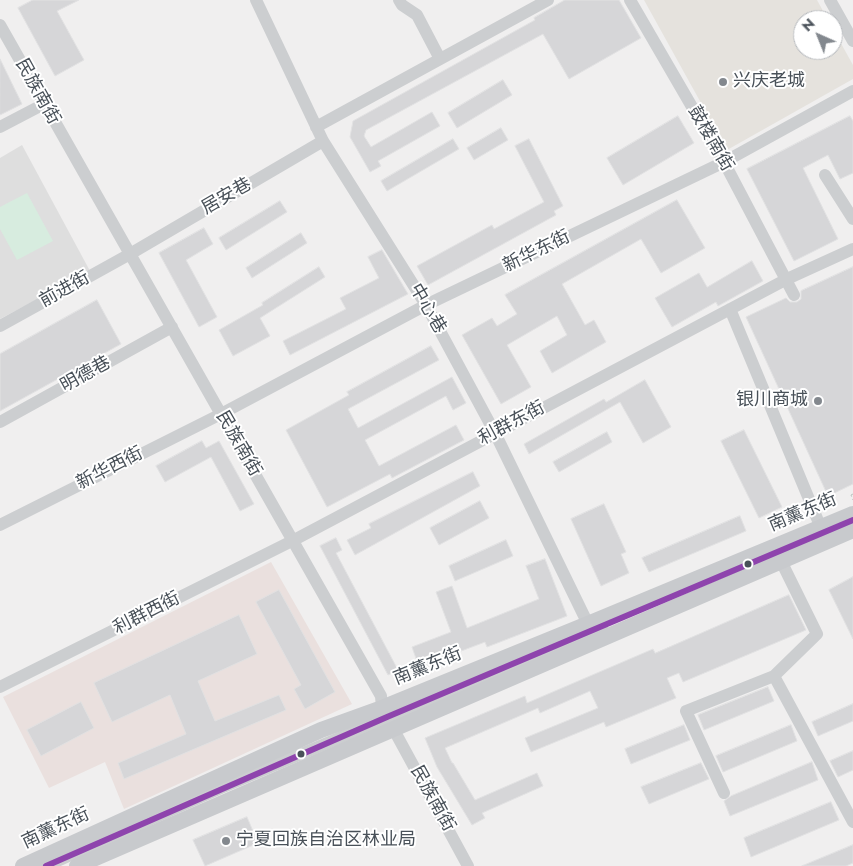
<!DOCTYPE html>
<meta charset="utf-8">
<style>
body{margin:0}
#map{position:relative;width:853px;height:866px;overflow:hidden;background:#f0efef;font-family:Jost,sans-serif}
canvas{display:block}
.north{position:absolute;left:793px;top:10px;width:50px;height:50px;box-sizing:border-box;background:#fff;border:1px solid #b6b9bd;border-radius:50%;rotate:316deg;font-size:14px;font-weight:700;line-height:20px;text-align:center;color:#495159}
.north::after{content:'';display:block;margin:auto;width:18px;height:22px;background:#83888e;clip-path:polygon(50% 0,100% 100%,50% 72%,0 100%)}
</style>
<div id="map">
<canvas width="853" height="866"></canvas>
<div class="north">N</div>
</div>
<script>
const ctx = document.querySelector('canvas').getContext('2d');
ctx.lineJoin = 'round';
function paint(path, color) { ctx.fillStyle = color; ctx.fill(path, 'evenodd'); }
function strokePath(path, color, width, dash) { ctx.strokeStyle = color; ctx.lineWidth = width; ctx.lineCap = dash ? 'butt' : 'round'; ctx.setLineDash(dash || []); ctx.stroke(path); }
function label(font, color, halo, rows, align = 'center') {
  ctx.font = font + ' Jost,"Noto Sans SC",sans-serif'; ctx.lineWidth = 4; ctx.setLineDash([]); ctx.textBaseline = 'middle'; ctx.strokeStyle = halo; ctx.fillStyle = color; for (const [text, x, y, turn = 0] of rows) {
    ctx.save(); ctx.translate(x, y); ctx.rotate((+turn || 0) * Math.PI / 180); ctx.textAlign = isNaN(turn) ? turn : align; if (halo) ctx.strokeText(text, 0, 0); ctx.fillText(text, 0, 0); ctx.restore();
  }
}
paint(new Path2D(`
 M644,0H817L828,20H803V50H833V29L853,65V79L727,150Z`), '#e5e2dd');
paint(new Path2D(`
 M22,145L90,271L0,319V158Z`), '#dedede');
paint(new Path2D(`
 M271,562L352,704L124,809L105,762L49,788L3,697Z`), '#eae0de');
paint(new Path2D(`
 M27,193L53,241L17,260L0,229V207Z`), '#d7ecdf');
const building = new Path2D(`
 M33,0H79L57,11L84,60L55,76L18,8Z
 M565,0H619L641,38L569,79L543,34L366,130L364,136L371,147L432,112L440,126L378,161L381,166L370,172L350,137L353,121L535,20L534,18Z
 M0,59L22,104L0,115Z
 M503,80L512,95L457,128L448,113Z
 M678,116L694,143L623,185L607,158Z
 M850,116L853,121V173L840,179L828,155L803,168L838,239L794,261L747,169Z
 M501,128L508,140L474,160L467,148Z
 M453,139L459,149L387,191L381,181Z
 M529,139L563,206L554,211L556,215L428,285L417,266L492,225L494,229L544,202L515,146Z
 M677,200L705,248L661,273L641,239L562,284L585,325L594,320L606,342L552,373L540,351L567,335L557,316L507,345L531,387L501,404L462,335L492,318L497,326L517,314L505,295Z
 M280,201L287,212L226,250L219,238Z
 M204,228L213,244L186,260L217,317L199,327L159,253Z
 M301,233L307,243L252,278L246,268Z
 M382,250L408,294L290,355L283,341L346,309L340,298L379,278L368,257Z
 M752,261L763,281L718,306L716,302L672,327L655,298L699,273L707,287Z
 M319,267L325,277L260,318L270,336L233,356L219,330L263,305L262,303Z
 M853,267V484L828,496L746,317L786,298L790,302H797L801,299V291Z
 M97,300L121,344L0,411V354Z
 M431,346L439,360L348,409L358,428L452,377L466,403L453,410L446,396L365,440L379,466L456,425L464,440L392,478L390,474L327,507L286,430L349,395L347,392Z
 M645,380L671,427L643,443L620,402L529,454L524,444L604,399L606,402Z
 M744,430L782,507L759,518L721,441Z
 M607,432L612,442L559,472L553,462Z
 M202,441L206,448L219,441L254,504L240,511L211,457L165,482L156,466Z
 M473,472L480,486L355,555L347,540L371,528L369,524Z
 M480,501L489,518L439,545L430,528Z
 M604,504L626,552L621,554L629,573L601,586L571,519Z
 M740,516L746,531L649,572L642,558Z
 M336,538L342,550L336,553L398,670L388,675L320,546Z
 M506,540L513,556L455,581L449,566Z
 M545,559L567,616L487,647L485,642L419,667L412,647L451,632L436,592L452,586L467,628L539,599L526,566Z
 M853,577V639L829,590Z
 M279,590L335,692L305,709L294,689L301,685L256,602Z
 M789,595L806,630L683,682L679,673L667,678L676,698L606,727L604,722L531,752L525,738L598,708L590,691L540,713L538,708L445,748L452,763H453L475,800L537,773L543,786L482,813L485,818L472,825L437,767L425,738L525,696L527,703L653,649L655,653Z
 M239,615L257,654L198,681L215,721L279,695L286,710L124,779L118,763L186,734L170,695L112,722L94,683Z
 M768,687L774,701L704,730L698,715Z
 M81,702L94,728L41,756L27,730Z
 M853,704V721L818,736L812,722Z
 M684,725L690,740L631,764L625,749Z
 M791,725L797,741L723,772L716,756Z
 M853,751V770L838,777L830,761Z
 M812,762L818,780L730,816L724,801L731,796Z
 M701,763L709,779L649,804L641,787Z
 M831,802L839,820L751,857L744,838Z
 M247,817L258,843L205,866L193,840Z
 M853,845V863L846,866H802Z`);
paint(building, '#d6d6d8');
strokePath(building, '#e1e1e2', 1);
strokePath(new Path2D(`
 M853,494L851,495L853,500`), '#bac4c0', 1, [4, 2.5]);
strokePath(new Path2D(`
 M256,0L323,141L426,305L495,433L588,624
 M399,0L402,5L417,15L440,59
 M630,0L724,162L794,295
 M830,0L853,41
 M0,25L381,696L382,708L468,866
 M0,127L44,104
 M316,127L548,0
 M825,175L853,219
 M730,309L821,528
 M0,326L130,254L323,141
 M0,422L172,327
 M0,525L221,414L426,305L724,162L853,91
 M774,676L817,634L781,561
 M0,687L294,540L787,279L853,249
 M724,793L686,711L774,676L853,822
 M46,866L223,787L602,627`), '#ccced0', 12);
strokePath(new Path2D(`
 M23,866L321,730L382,708L588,624L853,514
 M77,866L853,530`), '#c8cacd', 16);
strokePath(new Path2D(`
 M46,866L387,717L853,520`), '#8e44ad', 6);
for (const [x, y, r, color] of [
 [723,82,5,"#83888e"],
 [818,401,5,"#83888e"],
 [748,564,4.5,"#495159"],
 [301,754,4.5,"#495159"],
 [226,841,5,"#83888e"]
]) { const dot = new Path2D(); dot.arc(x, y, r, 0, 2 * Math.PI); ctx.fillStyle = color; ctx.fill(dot); strokePath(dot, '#fff', 2); }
label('18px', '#495159', '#fff', [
 ["兴庆老城",733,82],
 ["银川商城",808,401,"right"],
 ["宁夏回族自治区林业局",236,841]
], 'left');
label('18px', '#495159', '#fff', [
 ["民族南街",37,92,61],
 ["鼓楼南街",710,139,60],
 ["居安巷",227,197,-30],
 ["新华东街",537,252,-26],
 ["前进街",65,290,-29],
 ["中心巷",427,309,60],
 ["明德巷",86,375,-29],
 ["利群东街",512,424,-28],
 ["民族南街",238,444,60],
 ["新华西街",110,469,-27],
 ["南薰东街",803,513,-23],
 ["利群西街",147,614,-27],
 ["南薰东街",428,667,-22],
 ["民族南街",432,799,61],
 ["南薰东街",56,829,-25]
]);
</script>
